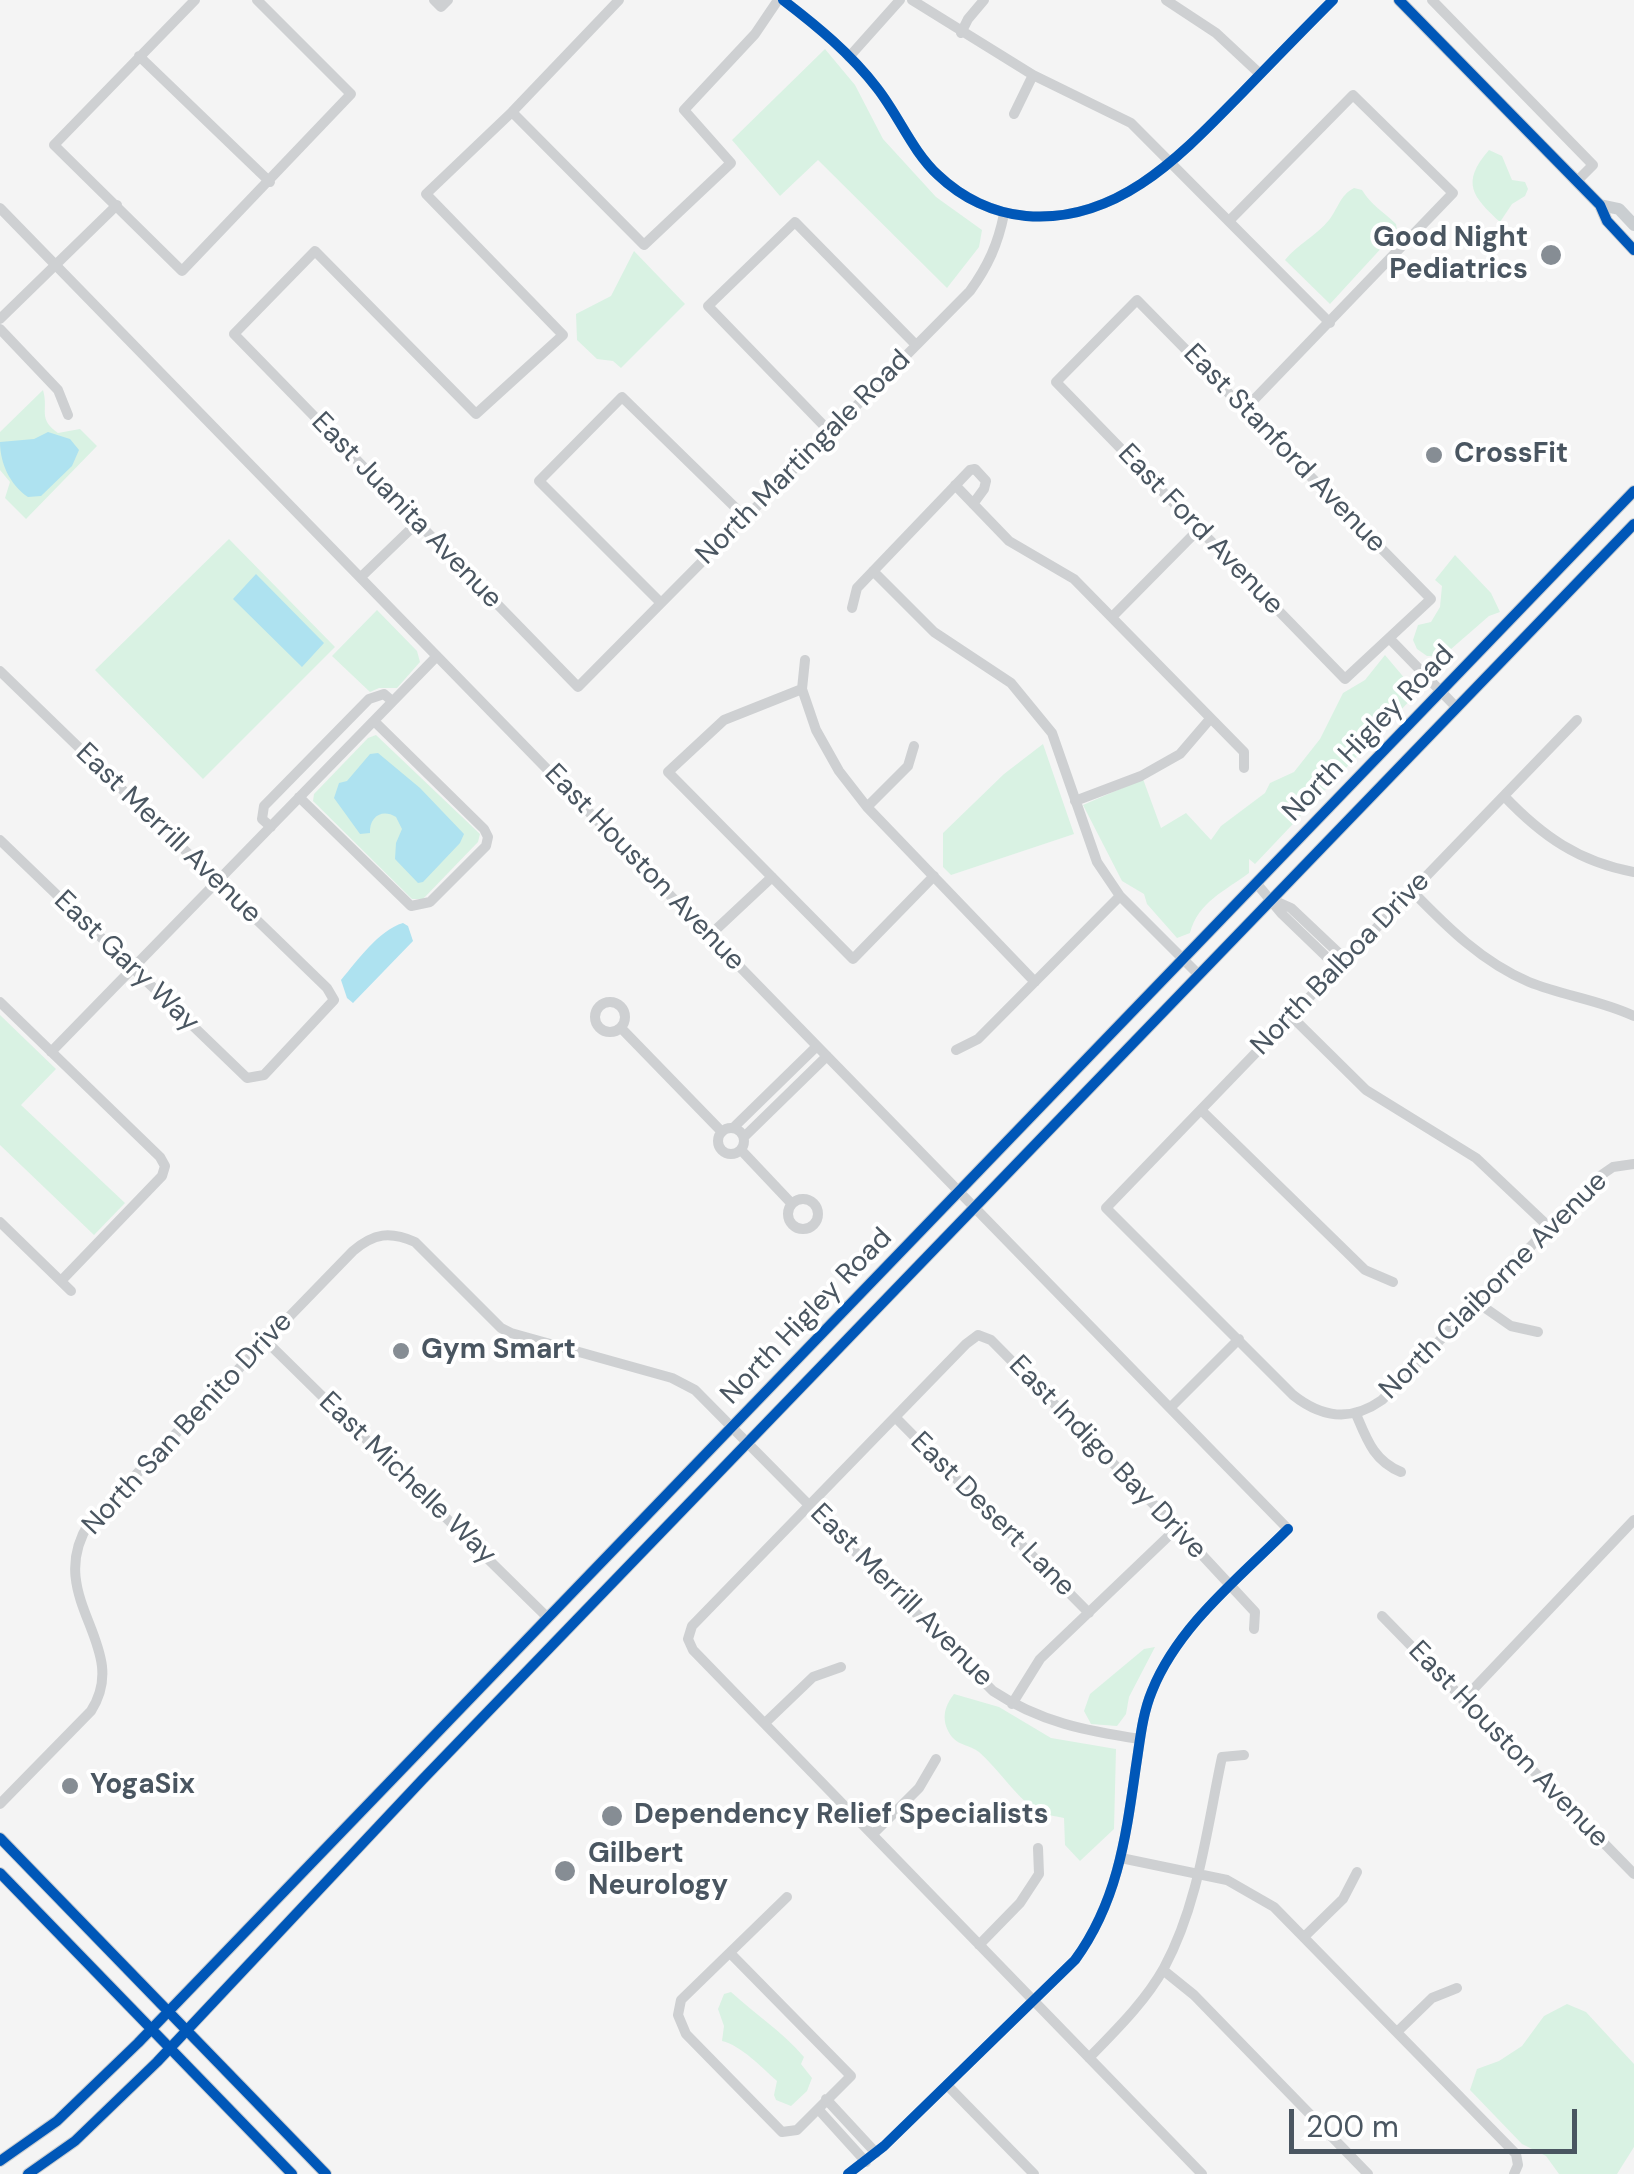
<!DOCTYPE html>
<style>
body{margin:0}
#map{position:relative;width:1634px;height:2174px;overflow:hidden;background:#f4f4f4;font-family:"DM Sans",sans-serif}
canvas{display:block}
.scale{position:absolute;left:1289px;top:2109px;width:288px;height:45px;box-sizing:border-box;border:5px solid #4a5661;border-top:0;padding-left:12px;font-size:30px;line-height:35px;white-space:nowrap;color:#4a5661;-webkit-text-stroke:8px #fff;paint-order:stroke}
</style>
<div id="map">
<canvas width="1634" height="2174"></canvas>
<div class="scale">200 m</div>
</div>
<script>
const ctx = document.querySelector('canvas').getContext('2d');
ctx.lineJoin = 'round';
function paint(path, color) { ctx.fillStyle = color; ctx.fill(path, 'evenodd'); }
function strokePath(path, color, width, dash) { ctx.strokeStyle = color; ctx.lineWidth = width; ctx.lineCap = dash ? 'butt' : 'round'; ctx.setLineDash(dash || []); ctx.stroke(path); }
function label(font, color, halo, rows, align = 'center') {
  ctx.font = font + ' "DM Sans",sans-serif'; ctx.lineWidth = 8; ctx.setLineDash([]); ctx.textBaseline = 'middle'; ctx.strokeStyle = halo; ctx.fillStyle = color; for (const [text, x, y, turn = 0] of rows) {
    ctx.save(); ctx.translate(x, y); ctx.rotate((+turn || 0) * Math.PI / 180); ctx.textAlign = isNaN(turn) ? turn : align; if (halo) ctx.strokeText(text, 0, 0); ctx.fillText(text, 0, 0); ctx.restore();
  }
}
paint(new Path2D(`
 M825,49L855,85L883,139L936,197L982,230L979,247L947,288L818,160L780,196L732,140Z
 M1489,150L1502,156L1512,180L1525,182L1528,189L1525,196L1512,204L1500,222C1473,197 1460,183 1489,150Z
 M1354,188L1362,190C1371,205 1384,212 1396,224L1397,231L1330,304L1285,260C1298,244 1316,236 1329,220C1338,209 1340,195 1354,188Z
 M634,251L685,304L621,368L613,361L597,359L577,340L576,314L611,296Z
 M43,390C49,411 37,418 58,433L80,429L97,446L26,519L5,498L10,482L0,470V432Z
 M229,539L335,647L203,779L95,670Z
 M1455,555L1491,593L1500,612L1489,616L1443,656H1427L1417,649L1413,640L1418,625L1431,622L1440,607L1442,586L1435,580Z
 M377,610L417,651L420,662L397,688H379L370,692L332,656Z
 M1385,655L1417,693L1255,864L1249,859V873C1225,891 1198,902 1190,933L1177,938L1147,904L1144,894L1122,881L1083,805L1143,779L1161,828L1186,813L1211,840L1221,826L1265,793L1270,783L1294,772L1320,739L1343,693L1365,680Z
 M376,735L480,834L478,842L423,899H412L313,801L314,794L368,738Z
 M1043,744L1074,834L951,875L943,867V833L1004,774Z
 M0,1015L56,1069L21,1105L125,1203L94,1235L0,1145Z
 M1155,1647L1129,1697L1126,1714L1117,1726L1091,1724L1084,1711L1090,1694L1144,1649Z
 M954,1694L999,1707L1051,1738L1116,1749L1114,1829L1080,1861L1065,1845L1064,1818C1055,1816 1041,1815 1034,1809C1016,1796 998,1769 979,1752C970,1745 960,1746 952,1737C941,1722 943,1708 954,1694Z
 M731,1992C755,2014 783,2032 804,2057L801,2064L812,2078L807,2091L791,2106L776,2100L774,2095L777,2081C761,2067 742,2046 722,2041L724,2026L718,2009L724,1994Z
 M1567,2004L1586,2012L1634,2064V2147L1617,2174H1559L1546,2156L1522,2144L1470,2090L1477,2069L1499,2061L1522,2046L1544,2016Z`), '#d9f2e3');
paint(new Path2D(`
 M48,432L70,439L79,450L72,466L41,496L28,497C10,485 0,463 0,442L34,439Z
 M256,574L324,643L302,667L233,599Z
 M378,753L420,788L464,834L460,843L423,882L418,883L395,859L396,843L402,829L396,817C382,808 369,817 370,833L360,834L334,798L339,783L347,781L370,754Z
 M403,923L408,926L413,941L353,1003L347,998L341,980C357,961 379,930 403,923Z`), '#aee2f0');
strokePath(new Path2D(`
 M195,0L54,145L182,271L351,94L257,0
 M434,0L441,7L448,0
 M619,0L512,112L426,194L563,335L476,414L315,251L234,334L578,687L970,291C988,266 998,244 1004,214
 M783,0C817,26 851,54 877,88C899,116 912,151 938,175C962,198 993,213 1026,216C1119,224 1183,153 1242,93C1272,62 1302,31 1333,0
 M912,0L1033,75L1131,123L1330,323
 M1166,0L1216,33L1260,74
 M1432,0L1593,165L1577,181
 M961,33L968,19L984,0
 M139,56L270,182
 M849,57L900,0
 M512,112L644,245L731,163L684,110L755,34L778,0
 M1014,114L1033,75
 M0,208L1288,1529C1239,1578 1178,1626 1152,1691C1142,1715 1140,1741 1136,1766C1126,1836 1118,1901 1075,1960L884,2146L848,2174
 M1229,221L1353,95L1453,193L1245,409
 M1137,300L1431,599L1345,679L1056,382Z
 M0,319L117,205
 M0,329L58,390L68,415
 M829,431L708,306L795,222L916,345
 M955,485L1009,541L1074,579L1244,752V768
 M873,571L934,632L1011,683L1052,733L1097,862L1120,896L1199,975
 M361,577L417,523
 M661,603L539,481L622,397L745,517
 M852,608L857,588L970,470L975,469L986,481L984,489L973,504
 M1113,616L1199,529
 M1389,638L1457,708
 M805,660L802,689L816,730L839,771L867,807L1035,982
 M0,671L327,988L334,1000L264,1075L247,1078L0,840
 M802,689L724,720L668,772L853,959L934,876
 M1577,720L1106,1208L1293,1395C1322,1418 1351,1422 1382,1400L1597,1178L1613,1167L1634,1164
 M1504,796C1542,836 1579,862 1634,872
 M299,797L411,906L430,902L486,846L488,837L484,829L374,721
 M1075,801L1141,776L1180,754L1210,719
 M867,807L908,766L914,746
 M271,827L262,819L264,806L369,699L384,694L392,701
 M1257,884L1282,914L1338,968
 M1412,891C1447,927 1482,962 1529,982C1564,996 1600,1000 1634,1016
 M1273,900L1291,908L1346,960
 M709,936L772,877
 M595 1017a15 15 0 1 1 30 0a15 15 0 1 1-30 0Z
 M0,1002L160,1157L165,1166L162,1176L61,1281
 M1291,1016L1366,1090L1476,1158L1550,1228
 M621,1028L722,1132
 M956,1050L978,1039L1120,896
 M51,1052L437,656
 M1201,1110L1365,1270L1393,1282
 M718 1141a13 13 0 1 1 26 0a13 13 0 1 1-26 0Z
 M733,1128L817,1046
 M744,1137L827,1056
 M741,1150L792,1204
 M788 1214a15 15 0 1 1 30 0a15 15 0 1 1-30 0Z
 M0,1222L71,1291
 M1478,1303L1511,1326L1538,1332
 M266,1341L548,1618
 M1171,1407L1239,1339
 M1356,1414C1367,1440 1374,1461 1401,1472
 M895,1417L1089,1613
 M1382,1616L1634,1874
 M1463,1700L1634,1520
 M1012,1704L1040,1659L1177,1528
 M765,1723L813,1677L841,1667
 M0,1804L91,1711C133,1646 42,1598 89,1523L353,1251C374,1233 390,1231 415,1242L501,1328L511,1333L672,1378L695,1390L993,1691C1040,1722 1086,1731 1140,1739
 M873,1834L919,1788L936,1759
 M1121,1858L1227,1880L1274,1907L1516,2154L1518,2165L1514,2174
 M1304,1937L1343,1899L1357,1872
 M979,1945L1020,1903L1039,1874L1038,1848
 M730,1953L851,2076L797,2130L782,2132L686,2034L678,2015L681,2000L787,1897
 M1163,1970L1194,1995L1368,2174
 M1397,2032L1432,1998L1457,1988
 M1089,2058C1116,2030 1145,2002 1164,1968C1199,1903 1207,1827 1222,1757L1244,1755
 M947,2085L1034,2174
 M826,2099L876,2153
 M818,2109L866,2162
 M1202,2174L693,1650L688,1639L692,1626L966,1344L978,1335L991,1340L1177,1528L1255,1612L1254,1629`), '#ced0d2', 10);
strokePath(new Path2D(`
 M1399,0L1600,205L1607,221L1634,250
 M1600,205L1619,209L1634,225
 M0,1838L326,2174
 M0,1873L292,2174
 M0,2161L57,2121L138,2043L1634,491
 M28,2174L75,2141L157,2062L423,1779L1634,524`), '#caced1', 12);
strokePath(new Path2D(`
 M783,0C817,26 851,54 877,88C899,116 912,151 938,175C962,198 993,213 1026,216C1119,224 1183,153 1242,93C1272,62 1302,31 1333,0
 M1399,0L1600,205L1607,221L1634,250
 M0,1838L326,2174
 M0,1873L292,2174
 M0,2161L57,2121L138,2043L1634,491
 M28,2174L75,2141L157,2062L423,1779L1634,524
 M848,2174L884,2146L1075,1960C1118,1901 1126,1836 1136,1766C1140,1741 1142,1715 1152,1691C1178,1626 1239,1578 1288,1529`), '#0057b8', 10);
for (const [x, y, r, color] of [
 [1551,255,12,"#868d94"],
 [1434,455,10,"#868d94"],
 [401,1351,10,"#868d94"],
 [70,1786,10,"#868d94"],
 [612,1816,12,"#868d94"],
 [565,1871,12,"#868d94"]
]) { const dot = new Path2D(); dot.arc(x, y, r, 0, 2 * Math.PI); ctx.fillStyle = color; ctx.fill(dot); strokePath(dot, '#fff', 4); }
label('bold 28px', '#4a5661', '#fff', [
 ["Good Night",1528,239,"right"],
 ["Pediatrics",1528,271,"right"],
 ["CrossFit",1454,455],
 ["Gym Smart",421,1351],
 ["YogaSix",90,1786],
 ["Dependency Relief Specialists",634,1816],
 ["Gilbert",588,1855],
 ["Neurology",588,1887]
], 'left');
label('28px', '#4a5661', '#fff', [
 ["East Stanford Avenue",1284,449,46],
 ["North Martingale Road",804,458,-45],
 ["East Juanita Avenue",406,511,46],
 ["East Ford Avenue",1200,530,46],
 ["North Higley Road",1369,734,-46],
 ["East Merrill Avenue",168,834,44],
 ["East Houston Avenue",644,868,46],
 ["East Gary Way",126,962,44],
 ["North Balboa Drive",1341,964,-46],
 ["North Claiborne Avenue",1494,1286,-45],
 ["North Higley Road",807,1317,-46],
 ["North San Benito Drive",188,1424,-47],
 ["East Indigo Bay Drive",1107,1458,46],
 ["East Michelle Way",407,1479,44],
 ["East Desert Lane",992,1515,45],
 ["East Merrill Avenue",901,1596,45],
 ["East Houston Avenue",1508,1745,46]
]);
</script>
